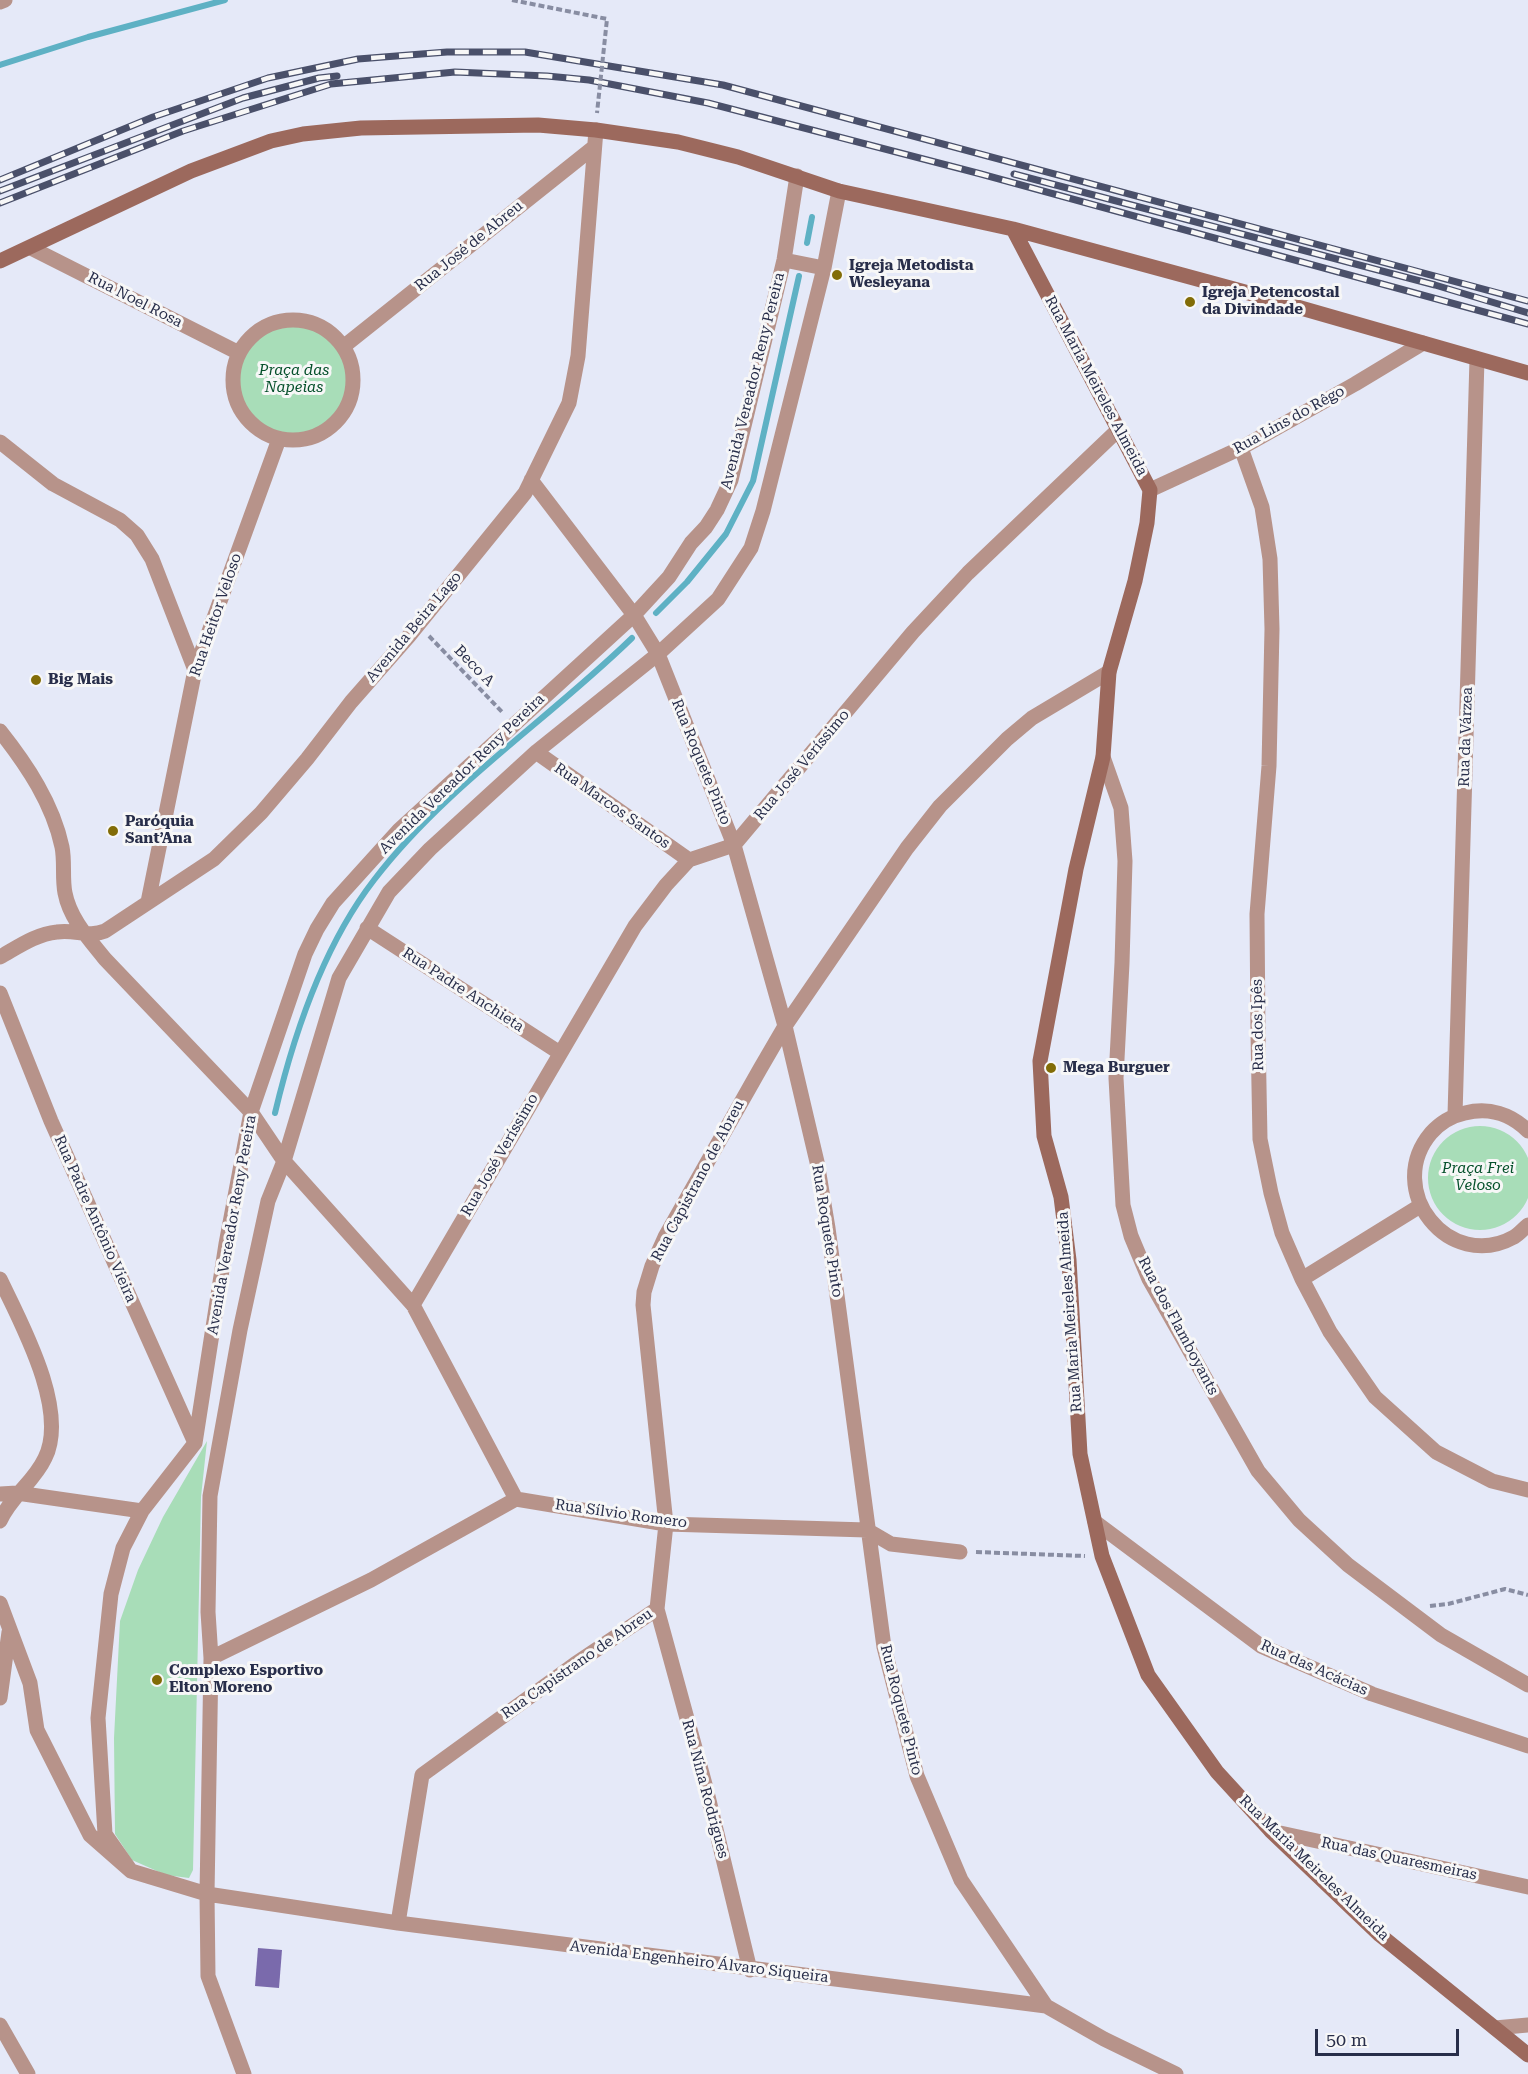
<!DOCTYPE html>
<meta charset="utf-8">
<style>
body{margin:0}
#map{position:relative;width:1528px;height:2074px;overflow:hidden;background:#e5e9f8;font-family:"Roboto Serif",serif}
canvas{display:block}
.scale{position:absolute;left:1315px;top:2029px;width:144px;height:27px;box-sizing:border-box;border:3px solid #282e4a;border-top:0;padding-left:8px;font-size:18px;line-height:21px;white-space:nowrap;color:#282e4a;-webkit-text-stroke:4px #f7f7f7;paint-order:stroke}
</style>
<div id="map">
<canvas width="1528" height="2074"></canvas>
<div class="scale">50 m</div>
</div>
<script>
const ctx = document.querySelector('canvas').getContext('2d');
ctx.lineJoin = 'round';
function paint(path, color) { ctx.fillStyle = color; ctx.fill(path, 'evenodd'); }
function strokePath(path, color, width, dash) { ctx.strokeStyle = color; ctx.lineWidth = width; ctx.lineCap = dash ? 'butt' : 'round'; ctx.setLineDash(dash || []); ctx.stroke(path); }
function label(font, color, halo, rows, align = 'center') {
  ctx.font = font + ' "Roboto Serif",serif'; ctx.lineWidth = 6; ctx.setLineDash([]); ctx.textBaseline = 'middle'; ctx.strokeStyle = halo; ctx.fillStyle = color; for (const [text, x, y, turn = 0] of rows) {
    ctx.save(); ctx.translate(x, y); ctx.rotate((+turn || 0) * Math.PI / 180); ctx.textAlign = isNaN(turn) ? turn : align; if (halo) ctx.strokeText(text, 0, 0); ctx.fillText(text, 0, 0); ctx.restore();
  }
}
paint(new Path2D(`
 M237 380a57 57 0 1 1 114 0a57 57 0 1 1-114 0Z
 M1428 1178a52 52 0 1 1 104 0a52 52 0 1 1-104 0Z
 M207,1441L201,1497L193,1870L189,1878L166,1875L132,1860L115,1834L114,1738L120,1621L138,1570L163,1517Z`), '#a8ddb8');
strokePath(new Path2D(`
 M0,65L88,37L225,0
 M807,243L812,217
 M656,613L687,582L726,534L753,481L799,276
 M275,1113C294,1033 323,946 374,880C446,786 548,720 632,638`), '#5eb1c4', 6);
paint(new Path2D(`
 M258,1948L282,1950L279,1988L255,1986Z`), '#7a6aac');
strokePath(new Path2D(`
 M429,636L503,713
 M976,1552L1085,1556
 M1430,1606L1448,1604L1505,1589L1528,1595`), '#888da2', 4, [6, 3]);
strokePath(new Path2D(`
 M0,2L5,0
 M31,248L239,353
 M784,260L824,268
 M233 380a60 60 0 1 1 120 0a60 60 0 1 1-120 0Z
 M343,347L594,147
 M0,442L53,484L120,520L137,535L152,559L195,670
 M1241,448L1262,507L1270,559L1272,629L1269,766L1257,914L1258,1034L1260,1139L1271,1193L1282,1233L1302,1279L1330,1332L1375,1397L1436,1452L1492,1481L1528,1490
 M531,480L634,615L658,654L734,845L785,1026L817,1162L828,1228L884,1647L917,1776L961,1880L1046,2006
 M1150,490L1241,448L1355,384L1423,343
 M0,731C27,765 53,804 62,847C65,862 62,878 65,893C70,919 89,939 105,959L251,1112L284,1161L413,1305L516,1499
 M536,752L689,860
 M1103,757L1121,808L1125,861L1122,963L1116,1078L1123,1205L1131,1236L1149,1279L1258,1471L1299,1520L1348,1565L1441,1635L1528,1685
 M148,902L195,670L279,439
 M367,928L560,1053
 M0,957C18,947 36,934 57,932C75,929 88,938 105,931L214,859L261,813L307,759L351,702L409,636L525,493L569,403L578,356L596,130
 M0,993L51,1121L195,1443
 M1455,1115L1477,359
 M1528,1131C1511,1114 1489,1107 1465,1113C1451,1116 1440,1123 1431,1133C1383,1190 1449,1273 1514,1237C1519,1234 1523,1229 1528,1225
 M0,1279C21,1323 69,1410 45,1458C34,1482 11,1496 0,1521
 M1302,1279L1420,1206
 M413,1305L635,926L666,885L689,860L734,845L913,632L968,573L1119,429
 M0,1494L17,1493L142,1511
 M1095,1522L1261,1646L1372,1694L1528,1746
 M0,1603L30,1683L37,1730L90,1835L131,1871L207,1894L398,1923L1046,2006L1104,2039L1176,2074
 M211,1658L371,1580L516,1499L666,1524L867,1530L891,1544L960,1552
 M0,1698L9,1632
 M1271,1831L1528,1887
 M131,1871L105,1834L98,1718L111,1594L123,1548L142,1511L195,1443L226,1244L251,1112L305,954L317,929L333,903L399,830L634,615L669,577L691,543L706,527L717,510L731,480L784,260L797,176
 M398,1923L422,1775L575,1664L657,1609
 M750,1970L706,1788L657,1609L666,1524L643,1305L644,1292L652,1266L665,1237L760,1069L785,1026L907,848L940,806L1007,739L1032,718L1109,672
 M0,2025L28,2074
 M1495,2028L1528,2025
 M244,2074L208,1976L207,1894L211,1658L208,1612L210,1496L240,1330L268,1201L284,1161L339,978L389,892L430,849L536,752L658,654L718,599L751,548L763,511L824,268L839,191`), '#b7938a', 15);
strokePath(new Path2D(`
 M1013,229L1150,490L1147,523L1135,581L1109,672L1103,757L1076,869L1040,1061L1044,1136L1061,1197L1069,1260L1080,1454L1102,1556L1148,1675L1217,1772L1271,1831L1380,1935L1528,2055
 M0,261L191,171L271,141L303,134L361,128L538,125L596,130L678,142L738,157L839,191L1013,229L1245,292L1528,373`), '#9c695d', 15);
const rail = new Path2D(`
 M1014,174L1435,285L1528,313
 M0,180L153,117L268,78L358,59L447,52H525L723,85L1528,301
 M0,191L243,98L319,78L337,76
 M0,203L183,131L331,84L455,72L547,76L589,80L708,103L981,174L1528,324`);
strokePath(rail, '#4a506a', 7);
strokePath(rail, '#f7f7f7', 4.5, [14]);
strokePath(new Path2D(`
 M512,0L607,19L597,113`), '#888da2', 4, [6, 3]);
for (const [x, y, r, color] of [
 [837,275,6,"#826c07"],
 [1190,302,6,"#826c07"],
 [36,680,6,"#826c07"],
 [113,831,6,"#826c07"],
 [1051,1068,6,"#826c07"],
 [157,1680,6,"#826c07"]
]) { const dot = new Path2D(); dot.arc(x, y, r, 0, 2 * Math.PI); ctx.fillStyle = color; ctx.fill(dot); strokePath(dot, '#f7f7f7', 2); }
label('15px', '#282e4a', '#f7f7f7', [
 ["Rua José de Abreu",469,246,-39],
 ["Rua Noel Rosa",135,300,27],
 ["Avenida Vereador Reny Pereira",753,381,-76],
 ["Rua Maria Meireles Almeida",1096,386,62],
 ["Rua Lins do Rêgo",1289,420,-29],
 ["Rua Heitor Veloso",216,615,-71],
 ["Avenida Beira Lago",414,627,-50],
 ["Beco A",474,666,46],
 ["Rua da Várzea",1466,737,-88],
 ["Rua Roquete Pinto",701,762,68],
 ["Rua José Veríssimo",802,765,-50],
 ["Avenida Vereador Reny Pereira",462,774,-44],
 ["Rua Marcos Santos",612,806,35],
 ["Rua Padre Anchieta",463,990,33],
 ["Rua dos Ipês",1258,1025,-91],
 ["Rua José Veríssimo",500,1155,-60],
 ["Rua Capistrano de Abreu",698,1181,-62],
 ["Rua Padre Antônio Vieira",95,1219,66],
 ["Avenida Vereador Reny Pereira",232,1225,-80],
 ["Rua Roquete Pinto",827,1231,81],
 ["Rua Maria Meireles Almeida",1070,1312,-94],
 ["Rua dos Flamboyants",1178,1326,62],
 ["Rua Sílvio Romero",621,1514,8],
 ["Rua Capistrano de Abreu",577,1664,-35],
 ["Rua das Acácias",1314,1668,24],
 ["Rua Roquete Pinto",901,1710,76],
 ["Rua Nina Rodrigues",705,1789,75],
 ["Rua das Quaresmeiras",1399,1859,12],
 ["Rua Maria Meireles Almeida",1314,1868,44],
 ["Avenida Engenheiro Álvaro Siqueira",699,1962,7]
]);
label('bold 15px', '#282e4a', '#f7f7f7', [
 ["Igreja Metodista",849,266],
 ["Wesleyana",849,283],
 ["Igreja Petencostal",1202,293],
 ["da Divindade",1202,310],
 ["Big Mais",48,680],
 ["Paróquia",125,822],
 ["Sant’Ana",125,839],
 ["Mega Burguer",1063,1068],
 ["Complexo Esportivo",169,1671],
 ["Elton Moreno",169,1688]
], 'left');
label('italic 15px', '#05502b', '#f7f7f7', [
 ["Praça das",294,371],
 ["Napeias",294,388],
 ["Praça Frei",1478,1169],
 ["Veloso",1478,1186]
]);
</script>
